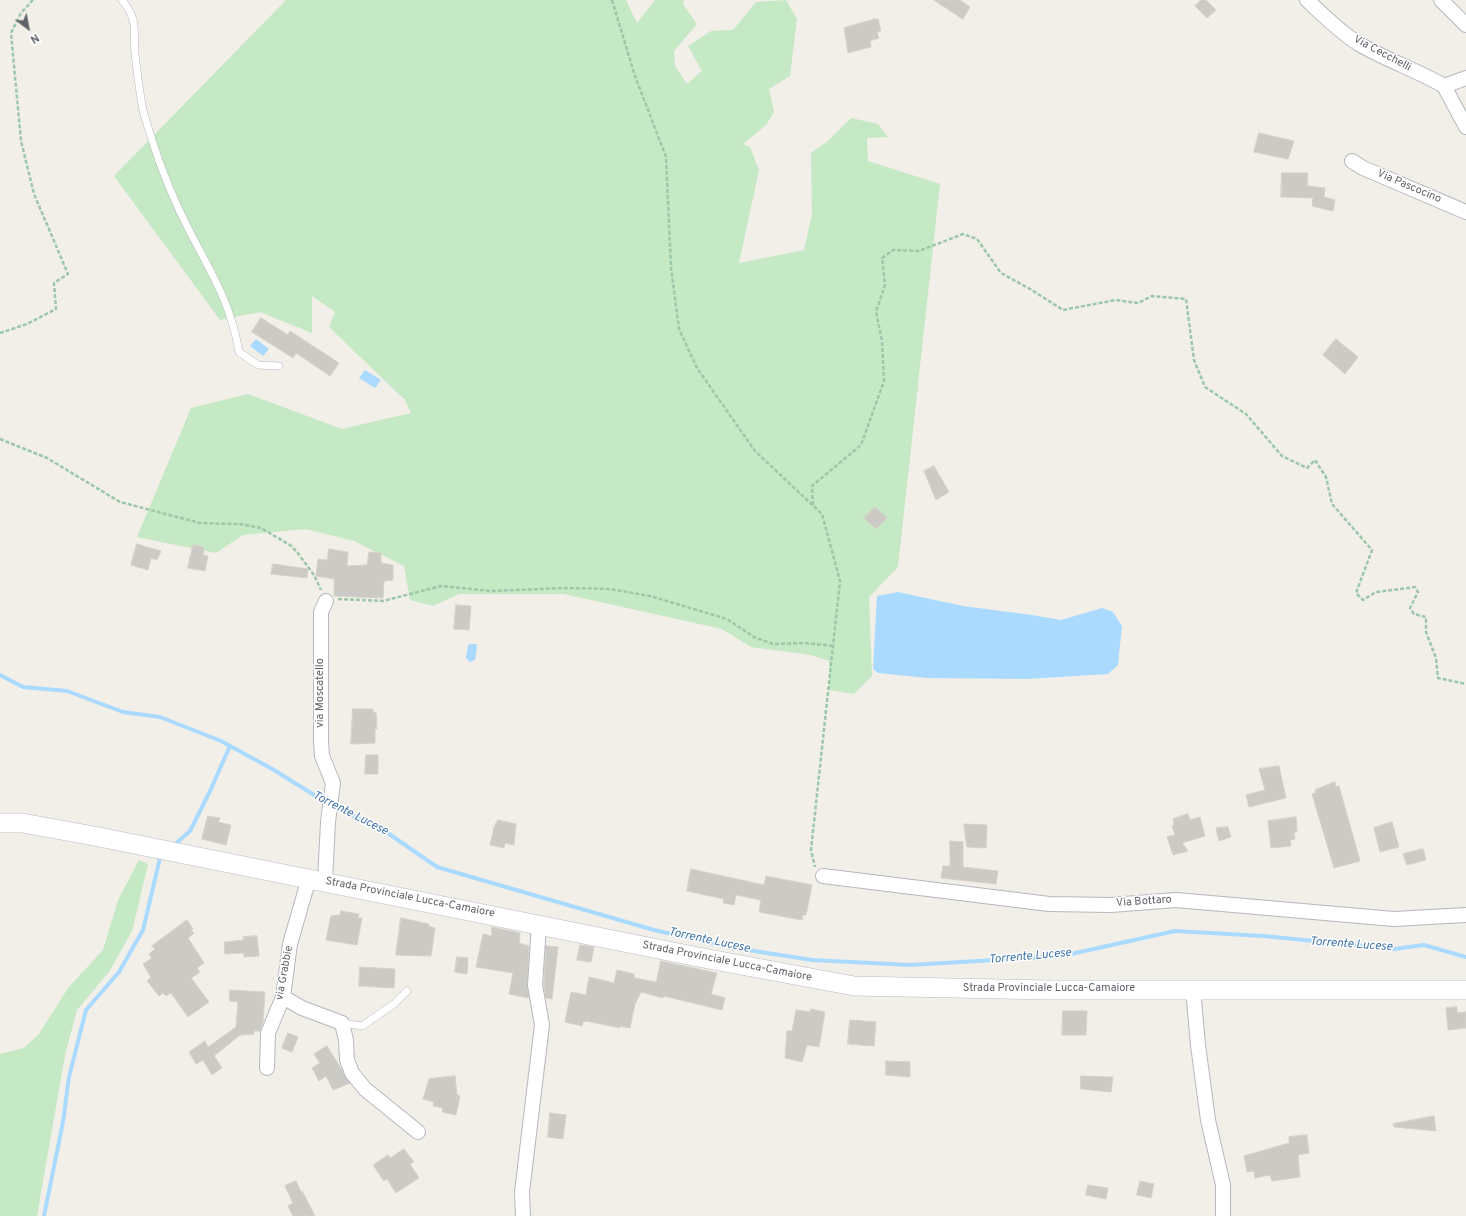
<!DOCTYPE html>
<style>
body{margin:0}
#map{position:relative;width:1466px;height:1216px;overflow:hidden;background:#f1efe8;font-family:Overpass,sans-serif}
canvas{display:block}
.north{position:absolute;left:8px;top:8px;width:40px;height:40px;-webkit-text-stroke:3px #fff;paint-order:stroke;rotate:148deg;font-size:11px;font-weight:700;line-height:16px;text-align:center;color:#5f6368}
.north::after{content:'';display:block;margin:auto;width:14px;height:18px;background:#5f6368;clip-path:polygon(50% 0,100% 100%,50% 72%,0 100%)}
</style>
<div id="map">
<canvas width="1466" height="1216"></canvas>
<div class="north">N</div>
</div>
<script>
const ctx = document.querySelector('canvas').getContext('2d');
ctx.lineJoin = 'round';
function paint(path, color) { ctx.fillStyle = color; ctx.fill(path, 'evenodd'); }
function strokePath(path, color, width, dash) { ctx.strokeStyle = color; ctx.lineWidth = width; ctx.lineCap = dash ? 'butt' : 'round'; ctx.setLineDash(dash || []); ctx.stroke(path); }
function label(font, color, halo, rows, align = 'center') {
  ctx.font = font + ' Overpass,sans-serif'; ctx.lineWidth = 3; ctx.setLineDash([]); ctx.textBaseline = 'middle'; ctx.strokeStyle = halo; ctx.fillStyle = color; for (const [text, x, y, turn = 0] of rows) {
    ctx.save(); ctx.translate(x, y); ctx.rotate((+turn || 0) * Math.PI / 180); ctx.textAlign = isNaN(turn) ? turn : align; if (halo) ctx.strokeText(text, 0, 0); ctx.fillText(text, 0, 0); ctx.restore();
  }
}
paint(new Path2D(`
 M286,0H626L637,23L655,0H684L683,4L697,24L674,51L675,66L687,84L702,71L688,46L711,31L733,30L756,2L786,0L797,19L790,76L769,89L774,112L766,125L743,144L750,147L759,170L739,263L804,250L812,214L811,153L828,141L851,118L878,124L888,137L867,138L868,161L940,184L898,567L869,597L872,676L854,694L829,690V661L811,655L751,647L722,629L564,594H459L433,606L410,600L404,566L354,541L306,529L243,535L216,553L137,537L191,408L248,394L342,429L411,413L405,400L329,327L335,312L312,296V333L260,312L220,320L114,176Z
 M139,860L148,864L132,931L109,972L77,1010L65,1055L37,1216H0V1054L24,1048L39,1034L68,988L103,950L118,900Z`), '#c5e8c5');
paint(new Path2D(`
 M256,339L269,349L263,356L250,346Z
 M365,370L381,380L375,388L359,378Z
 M898,592L963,606L1032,615L1061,620L1102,608L1113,612L1122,626L1118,665L1108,674L1027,679L927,678L878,673L873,669L877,596Z
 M471,644H476L477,647L475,660L470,662L466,658L468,645Z`), '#aadaff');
strokePath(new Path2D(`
 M0,675L23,687L67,691L123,712L160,717L221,741L274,770L327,803
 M333,807L382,829L437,867L654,930L735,948L812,960L910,965L1062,956L1175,931L1264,936L1394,949L1424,945L1466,957
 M173,846L190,831L210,791L230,746
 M44,1216L63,1122L69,1077L86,1010L119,972L143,930L160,858L164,855`), '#aadaff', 4);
const building = new Path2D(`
 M934,0H960L970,7L963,19Z
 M1201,0H1206L1216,10L1207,18L1195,6Z
 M875,19H878L881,31L877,32L879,38L870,41L871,47L848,53L844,28Z
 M1259,133L1294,141L1288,159L1254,152Z
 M1282,173H1308L1307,186L1325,188L1324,197L1335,200L1333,211L1312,206L1313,198L1281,197Z
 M261,318L288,335L290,331L339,363L330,376L296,353L293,358L252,332Z
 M1336,339L1358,357L1345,374L1323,355Z
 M934,466L949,492L936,500L924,471Z
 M875,507L887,518L876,529L864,518Z
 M137,544L161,551L157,560L151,558L148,570L131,565Z
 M193,545L204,547L203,555L208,556L205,571L188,568Z
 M329,549L348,552L347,566L367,565L369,552L381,553V563L393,565V580L384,581L383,598L334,596V579L316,576L318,559L327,560Z
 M273,564L308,569L307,578L271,574Z
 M456,605L471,606L469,630L454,629Z
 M353,709H373V712L376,713L377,729H375V743L351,744Z
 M366,755H378V774H365Z
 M1279,766L1286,798L1249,807L1246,795L1265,790L1259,769Z
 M1335,782L1336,787L1339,786L1360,861L1334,868L1312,794L1316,793L1315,790Z
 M1188,814L1190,820L1200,817L1205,836L1182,843L1188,851L1173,855L1167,837L1175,835L1172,826L1174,825L1173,819Z
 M208,816L220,818L218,822L231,825L226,845L202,839Z
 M1296,817L1297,832H1294L1295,839L1290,840L1291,846L1271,848L1268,821Z
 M498,820L516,824L514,845L505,843L504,848L490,845L494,827Z
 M1392,822L1399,847L1380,852L1374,828Z
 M964,824L987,825L986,848L967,847Z
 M1228,827L1231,837L1219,841L1216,828Z
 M950,841L963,842V867L998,871L996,884L941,878L943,866H950Z
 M1423,849L1426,860L1407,865L1403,854Z
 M691,869L764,885L766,876L812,885L806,915H803L802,920L759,912L761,900L736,895L734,905L723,903L724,899L687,891Z
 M341,911L359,914L358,918H362L357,945L326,940L331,916L340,915Z
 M401,918L429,924L428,926L435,928L431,956L396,955Z
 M187,920L193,929L191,930L194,933L188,938L204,963L197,968L200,972L191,978L209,1002L188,1017L171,993L166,996L163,993L159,996L147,981L151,977L143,964L152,958L149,954L155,949L152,946Z
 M492,927L520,933L519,943L529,946L527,984L529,998L509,994L513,973L476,967L483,934L491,936Z
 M257,936L259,956L244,957V953L225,954L224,942L244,940L243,937Z
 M580,945L594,947L591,962L577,960Z
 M546,946L558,947L552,999L546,998L544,985Z
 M457,957L468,958L467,974L455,972Z
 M661,961L717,973L711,994L725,998L722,1010L664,996L663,998L641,992L635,1004L630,1028L620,1026V1028L586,1021L583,1022L582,1026L565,1022L571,992L586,995L589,977L614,983L617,970L634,974V978L656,982Z
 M360,967L395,969L394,988L359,986Z
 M230,990L265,992L263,1022L260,1031H254V1034L240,1035L214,1056L222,1068L212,1075L203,1060L196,1064L189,1052L205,1041L208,1047L236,1027L238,1002L230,1001Z
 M1457,1007V1013L1466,1012V1028L1448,1030L1446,1008Z
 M811,1009L825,1012L819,1047L807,1045L802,1062L785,1058L787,1031H792L796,1010L810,1012Z
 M1063,1011H1087L1086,1035H1062Z
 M850,1020L876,1022L874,1046L848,1044Z
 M288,1033L298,1037L292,1052L282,1048Z
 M327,1046L350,1083L333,1090L326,1076L319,1081L312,1068L320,1063L314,1054Z
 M886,1061L910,1062V1077L886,1075Z
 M455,1076L457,1095L460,1096L456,1115L442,1112L443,1108L433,1106L434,1102L423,1099L429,1079Z
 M1081,1076L1113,1077L1111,1092L1081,1089Z
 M550,1113L566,1115L563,1139L548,1137Z
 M1434,1116L1436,1131L1394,1127L1393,1124Z
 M1307,1135L1309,1153L1298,1155L1300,1177L1272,1181L1270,1175L1255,1178L1254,1171L1247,1172L1244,1156L1289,1143V1137Z
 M404,1149L414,1162L410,1164L419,1178L396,1193L387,1179L384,1181L373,1165L388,1155L390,1158Z
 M296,1181L301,1192L302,1191L315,1216H293L288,1206L293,1203L285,1186Z
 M1140,1181L1154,1184L1151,1198L1137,1195Z
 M1088,1185L1108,1188L1106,1199L1086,1195Z`);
paint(building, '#cccac5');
strokePath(building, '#d6d1c6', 1);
const lane = new Path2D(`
 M122,0C139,21 133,30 135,54C137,71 139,88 142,105C144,117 149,129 152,140C162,172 175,203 190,232C212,274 231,304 239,352L258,365L279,366
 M342,1023L362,1026L394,1004L407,991`);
const street = new Path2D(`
 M1307,0C1323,15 1340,32 1359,44C1386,60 1417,70 1444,86L1466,78
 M1441,0L1466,25
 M1444,86L1466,127
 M1352,161L1363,168L1466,212
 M823,876L1049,904L1111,905L1176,900L1394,919L1466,915
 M325,881L328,822L333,783L322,756L321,741V612L326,601
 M1193,989L1198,1045L1208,1120L1223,1185V1216
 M283,997L302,1008L342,1023L346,1040L347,1060L352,1073L365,1089L418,1132
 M267,1068L268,1033L283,997L290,944L309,878
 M523,1216L522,1192L542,1025L535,985L539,925`);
const secondary = new Path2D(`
 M0,823H22L94,836L698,957L854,986L1050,990H1466`);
strokePath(lane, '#b5b8bc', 8);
strokePath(street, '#b5b8bc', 16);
strokePath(secondary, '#b6babf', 20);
strokePath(new Path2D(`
 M612,0L635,76L666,157L671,268L679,329L697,368L755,451L822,514L840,581L811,850L815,867
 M0,333L27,324L56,309L54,283L68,274L34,194L21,141L11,33L21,13L33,0
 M0,439L47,458L120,502L200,523L240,524L261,528L290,545L297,552L314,575L321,590
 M813,505L812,486L861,445L884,381L882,341L876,312L885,285L882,258L893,250L919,251L963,234L977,239L1001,273L1030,289L1063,310L1116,300L1138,303L1152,296L1186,299L1194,360L1205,387L1246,414L1282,456L1307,468L1315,460L1326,477L1332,504L1372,550L1356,593L1363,600L1376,592L1415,587L1418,592L1410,608L1414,614L1426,617V632L1436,658L1438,678L1466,684
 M338,599L383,601L441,586L491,591L567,588L610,589L650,596L727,619L754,637L773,644L805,643L834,646`), '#9cc7a9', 2.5, [4, 2]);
strokePath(lane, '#fff', 7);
strokePath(street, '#fff', 14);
strokePath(secondary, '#fff', 19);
label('11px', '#5f6368', '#fff', [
 ["Via Cecchelli",1382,54,28],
 ["Via Pascocino",1409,187,23],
 ["via Moscatello",321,693,-90],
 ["Strada Provinciale Lucca-Camaiore",410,898,11],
 ["Via Bottaro",1144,902,-4],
 ["Strada Provinciale Lucca-Camaiore",727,962,11],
 ["via Grabbie",285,973,-80],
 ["Strada Provinciale Lucca-Camaiore",1049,989]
]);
label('italic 12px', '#4174aa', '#fff', [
 ["Torrente Lucese",350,814,27],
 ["Torrente Lucese",709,941,12],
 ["Torrente Lucese",1351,945,4],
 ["Torrente Lucese",1030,957,-5]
]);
</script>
